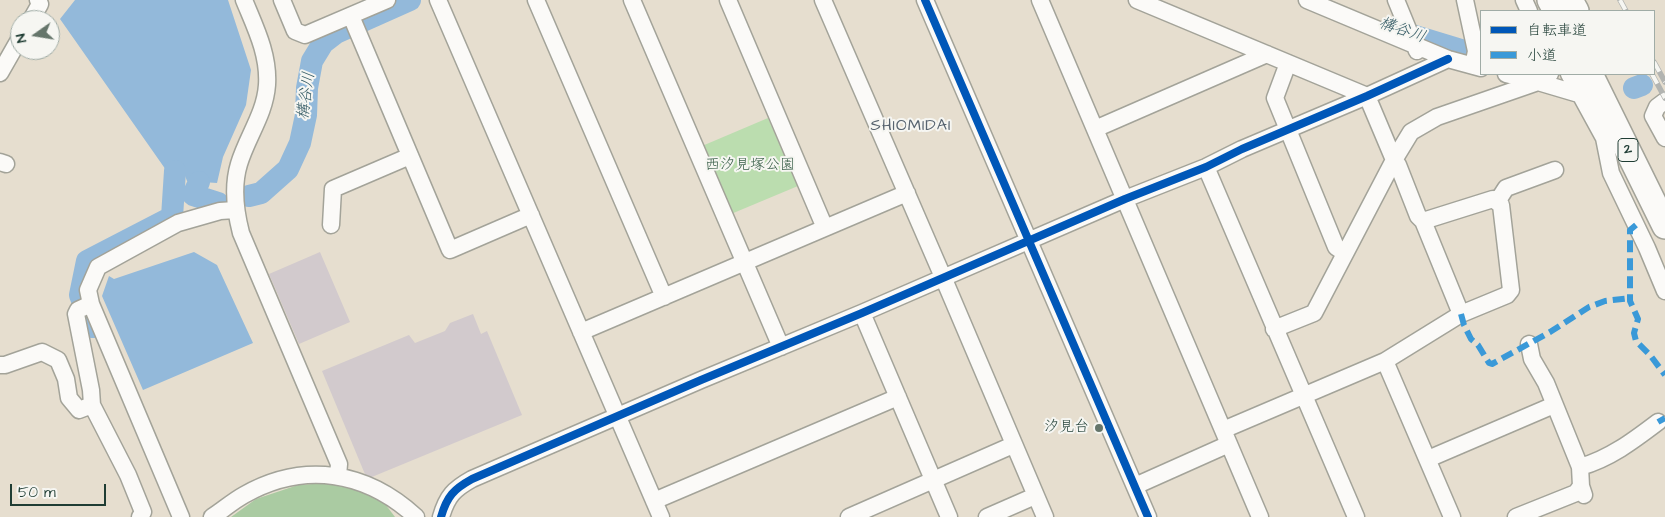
<!DOCTYPE html>
<meta charset="utf-8">
<style>
body{margin:0}
#map{position:relative;width:1665px;height:517px;overflow:hidden;background:#e6decf;font-family:"Architects Daughter","Klee One",sans-serif}
canvas{display:block}
.legend{position:absolute;left:1480px;top:10px;width:175px;height:65px;box-sizing:border-box;background:#f6f6f2;border:1px solid #a0aca6;margin:0;padding:6px 9px;list-style:none;font-size:15px;color:#1f3d34}
.legend li{display:flex;align-items:center;gap:10px;height:25px}
.legend b{width:25px;border:1px solid #a0aca6}
.north{position:absolute;left:10px;top:10px;width:50px;height:50px;box-sizing:border-box;background:#f6f6f2;border:1px solid #a0aca6;border-radius:50%;rotate:257deg;font-size:14px;font-weight:700;line-height:20px;text-align:center;color:#1f3d34}
.north::after{content:'';display:block;margin:auto;width:18px;height:22px;background:#65756a;clip-path:polygon(50% 0,100% 100%,50% 72%,0 100%)}
.scale{position:absolute;left:10px;top:484px;width:96px;height:22px;box-sizing:border-box;border:2px solid #1f3d34;border-top:0;padding-left:6px;font-size:15px;line-height:18px;white-space:nowrap;color:#1f3d34;-webkit-text-stroke:4px #f6f6f2;paint-order:stroke}
</style>
<div id="map">
<canvas width="1665" height="517"></canvas>
<ul class="legend">
<li><b style="height:6px;background:#0057b8"></b>自転車道</li>
<li><b style="height:6px;background:#3a99d8"></b>小道</li>
</ul>
<div class="north">N</div>
<div class="scale">50 m</div>
</div>
<script>
const ctx = document.querySelector('canvas').getContext('2d');
ctx.lineJoin = 'round';
function paint(path, color) { ctx.fillStyle = color; ctx.fill(path, 'evenodd'); }
function strokePath(path, color, width, dash) { ctx.strokeStyle = color; ctx.lineWidth = width; ctx.lineCap = dash ? 'butt' : 'round'; ctx.setLineDash(dash || []); ctx.stroke(path); }
function label(font, color, halo, rows, align = 'center') {
  ctx.font = font + ' "Architects Daughter","Klee One",sans-serif'; ctx.lineWidth = 4; ctx.setLineDash([]); ctx.textBaseline = 'middle'; ctx.strokeStyle = halo; ctx.fillStyle = color; for (const [text, x, y, turn = 0] of rows) {
    ctx.save(); ctx.translate(x, y); ctx.rotate((+turn || 0) * Math.PI / 180); ctx.textAlign = isNaN(turn) ? turn : align; if (halo) ctx.strokeText(text, 0, 0); ctx.fillText(text, 0, 0); ctx.restore();
  }
}
paint(new Path2D(`
 M768,118L798,186L731,214L702,146Z`), '#bbddaf');
paint(new Path2D(`
 M341,482L376,492L395,517H231L256,499L298,485Z`), '#aacba2');
paint(new Path2D(`
 M75,0H228L251,70L246,105L223,157L217,183L187,181L184,173L166,170L60,19Z
 M194,252L217,265L253,343L143,390L102,296L109,276L114,279Z`), '#93b9da');
strokePath(new Path2D(`
 M1392,29L1481,56
 M1634,88L1642,85
 M199,182L193,195L218,203
 M249,196L261,193L288,169L300,143L306,115L307,88L312,61L323,43L336,33L410,0
 M93,327L80,295L87,261L172,217L175,171`), '#93b9da', 22);
paint(new Path2D(`
 M320,252L350,322L299,344L269,274Z
 M473,314L481,334L487,331L522,415L367,479L322,371L409,335L415,343L445,331L450,323Z`), '#d2cacd');
const minor = new Path2D(`
 M244,0C255,27 269,54 267,85C265,114 247,137 239,164C232,187 235,210 241,233L339,464L338,476
 M282,0L295,31L305,35L387,0
 M438,0L661,517
 M536,0L664,297
 M632,0L781,347
 M728,0L825,228
 M823,0L943,277L1045,517
 M925,0L1148,517
 M1040,0L1260,517
 M1137,0L1367,96L1394,160L1398,165L1418,216L1423,221L1461,314
 M1307,0L1448,59L1481,68
 M1396,0L1417,51
 M1465,0L1476,51L1473,66
 M1524,0L1529,11
 M351,16L450,250L531,215
 M31,20L40,4L38,0
 M1288,63L1275,98L1336,247L1345,253
 M0,73L20,38
 M1506,74L1538,82L1550,74
 M1569,74L1604,138L1611,173L1647,248L1665,291
 M1665,101L1657,107L1653,116L1665,138
 M1095,129L1267,54
 M0,162L6,164
 M1206,167L1356,517
 M1497,202L1506,188L1555,170
 M331,225L333,189L410,156
 M91,304L78,310L76,314L91,390L92,405
 M862,313L949,517
 M1274,329L1314,313L1394,160L1411,132L1437,117L1538,82L1582,95
 M581,332L907,193
 M1529,344L1532,359L1546,383L1580,467L1581,486L1584,495
 M1385,361L1452,517
 M0,365H5L42,352L58,360L66,379L69,398L79,410L92,405L128,475L143,512L140,517
 M1223,430L1385,361L1461,314L1507,295L1511,290L1501,205L1493,199L1423,221
 M1428,459L1554,405
 M1580,467C1609,459 1633,441 1658,422
 M1135,486L1229,444
 M654,501L898,397
 M181,517L91,304L88,290L98,267L178,223L220,211L235,210
 M212,517C223,510 233,501 244,495C304,461 366,471 416,517
 M441,517C447,496 454,489 472,479L701,380L862,313L1125,199L1206,167L1242,149L1367,96L1448,59
 M849,517L1013,445
 M987,517L1035,496
 M1516,517L1576,493L1581,486`);
const highway = new Path2D(`
 M1550,0L1556,11
 M1570,0L1576,11
 M1590,74L1665,226`);
strokePath(minor, '#a3a399', 19);
strokePath(highway, '#a3a399', 28);
strokePath(minor, '#fbfaf8', 16);
strokePath(highway, '#fbfaf8', 25);
const rail = new Path2D(`
 M1620,0L1626,11
 M1654,62L1665,82
 M1652,74L1665,98`);
strokePath(rail, '#b2b4b1', 5.5);
strokePath(rail, '#f6f6f2', 4, [11]);
strokePath(new Path2D(`
 M1636,225L1630,230V301L1638,319L1634,333L1636,341L1650,355L1665,375
 M1461,314L1464,325L1471,339L1478,345L1489,363L1492,364L1550,332L1589,307L1605,301L1631,298
 M1658,422L1665,418`), '#3a99d8', 6, [12, 6]);
strokePath(new Path2D(`
 M925,0L1148,517
 M441,517C447,496 454,489 472,479L701,380L862,313L1125,199L1206,167L1242,149L1367,96L1448,59`), '#0057b8', 8);
for (const [x, y, r, color] of [
 [1099,428,5,"#65756a"]
]) { const dot = new Path2D(); dot.arc(x, y, r, 0, 2 * Math.PI); ctx.fillStyle = color; ctx.fill(dot); strokePath(dot, '#f6f6f2', 2); }
for (const [x, y, w] of [
 [1628,150,20]
]) { const box = new Path2D(); box.roundRect(x - w / 2, y - 11.5, w, 23, 4); ctx.fillStyle = '#f6f6f2'; ctx.fill(box); strokePath(box, '#1f3d34', 1); }
label('bold 14px', '#1f3d34', null, [
 ["2",1628,150]
]);
label('15px', '#375d47', '#f6f6f2', [
 ["西汐見塚公園",750,166]
]);
label('15px', '#1f3d34', '#f6f6f2', [
 ["汐見台",1089,428]
], 'right');
label('italic 16px', '#375d67', '#f6f6f2', [
 ["構谷川",1402,31,19],
 ["構谷川",307,96,-82]
]);
ctx.letterSpacing = '1px';
label('16px', '#57636f', '#f6f6f2', [
 ["SHIOMIDAI",911,127]
]);
ctx.letterSpacing = '0px';
</script>
